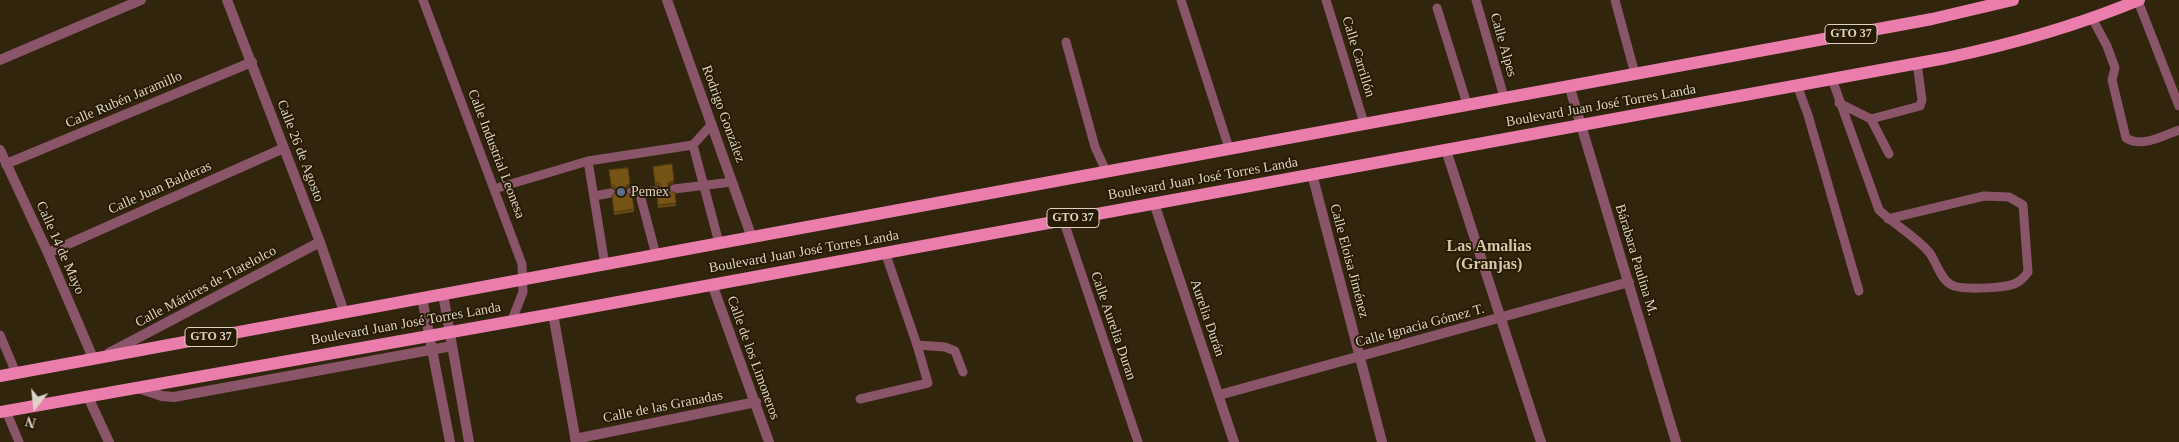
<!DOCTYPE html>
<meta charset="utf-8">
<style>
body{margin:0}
#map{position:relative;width:2179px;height:442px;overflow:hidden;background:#32250e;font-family:"Times New Roman",serif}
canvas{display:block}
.north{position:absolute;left:10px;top:382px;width:50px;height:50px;-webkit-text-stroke:4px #281b05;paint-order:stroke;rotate:196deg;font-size:14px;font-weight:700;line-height:20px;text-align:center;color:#dcd3c6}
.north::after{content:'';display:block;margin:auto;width:18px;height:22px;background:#dcd3c6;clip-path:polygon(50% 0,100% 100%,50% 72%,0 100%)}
</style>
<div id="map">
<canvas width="2179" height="442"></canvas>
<div class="north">N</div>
</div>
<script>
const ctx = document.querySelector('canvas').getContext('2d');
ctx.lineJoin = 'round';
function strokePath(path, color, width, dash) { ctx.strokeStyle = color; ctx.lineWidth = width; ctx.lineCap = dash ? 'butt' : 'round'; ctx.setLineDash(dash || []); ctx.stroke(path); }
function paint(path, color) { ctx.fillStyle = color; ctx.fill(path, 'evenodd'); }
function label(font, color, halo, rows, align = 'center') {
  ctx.font = font + ' "Times New Roman",serif'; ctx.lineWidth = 4; ctx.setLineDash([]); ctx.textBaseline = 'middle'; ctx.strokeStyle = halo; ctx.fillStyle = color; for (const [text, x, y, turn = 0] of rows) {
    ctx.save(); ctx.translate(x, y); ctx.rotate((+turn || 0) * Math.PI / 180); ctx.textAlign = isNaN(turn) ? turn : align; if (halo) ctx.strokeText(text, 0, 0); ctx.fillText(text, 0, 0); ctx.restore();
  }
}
strokePath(new Path2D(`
 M423,0L522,264L523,292L512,320
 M1181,0L1229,148
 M1326,0L1364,123
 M1476,0L1504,97
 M1615,0L1635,74
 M2138,1L2179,106
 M1437,8L1467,104
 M2092,18L2107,46L2115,68L2112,80L2126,138C2142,148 2162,136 2179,130
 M1066,42L1095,147L1106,171
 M1832,79L1879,210C1895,225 1915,236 1929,252C1936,261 1940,278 1950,284C1959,291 2003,288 2014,284C2021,281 2024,278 2028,272L2023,205L2009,197L1984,196L1888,219
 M1797,85L1808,115L1859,291
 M1839,103L1871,119L1920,106L1922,100L1917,63
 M1871,119L1889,154
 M693,145L712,124
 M494,189L588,161
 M674,189L732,182
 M639,191L656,255
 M631,192L656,191
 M594,196L611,193
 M1063,219L1138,442
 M605,265L588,161L693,145L719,243
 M0,335L16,373
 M917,345L945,347L955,351L963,372
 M860,399L928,383L917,345L885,252
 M6,411L19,442`), '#8a5469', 9);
strokePath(new Path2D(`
 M227,0L320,242L344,312
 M667,0L752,238
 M0,60L141,0
 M1569,85L1676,442
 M0,150L48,253L93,358
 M1446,150L1541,442
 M6,164L252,62
 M1312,174L1382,442
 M1154,203L1234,442
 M48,253L284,148
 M712,284L769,442
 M443,294L469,442
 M422,298L450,442
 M553,314L576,442
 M109,353L320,242
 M138,388L162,396L174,397L452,346
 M1219,395L1629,282
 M88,397L109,442
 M575,439L756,402`), '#8a5469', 10);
strokePath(new Path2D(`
 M0,376L1932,19L2013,0
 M0,412L553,314L1946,58C2013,44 2076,26 2139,0`), '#eb7dac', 12);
paint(new Path2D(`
 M653,169L674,183L668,186V188L676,203V206L658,208L657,197L661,191L662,190L659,186L655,185Z
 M609,170L630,186L626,189L625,191L634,209V212L614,215L612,196L616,191L615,189L611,187Z`), '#654813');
paint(new Path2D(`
 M674,180V183L668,186V190V183Z
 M630,183V186L626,189L625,193L626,186Z`), '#523b0f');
const building = new Path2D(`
 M672,164L674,180L668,183V187L671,192H675L676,203L658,205L657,194L661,191L662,187L659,183L655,182L653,167Z
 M628,168L630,183L626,186L625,190L628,194L632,195L634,209L614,212L612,196L617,190L615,186L611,184L609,170Z`);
paint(building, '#755416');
strokePath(building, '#523b0f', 1);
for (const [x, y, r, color] of [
 [621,192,5,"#5c6f8a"]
]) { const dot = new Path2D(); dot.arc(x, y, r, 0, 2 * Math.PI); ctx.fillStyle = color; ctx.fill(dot); strokePath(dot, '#281b05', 2); }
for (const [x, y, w] of [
 [1851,34,52],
 [1073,218,52],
 [211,337,52]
]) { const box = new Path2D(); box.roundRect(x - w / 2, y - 9.5, w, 19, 4); ctx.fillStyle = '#281b05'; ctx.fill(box); strokePath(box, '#dcd3c6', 1); }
label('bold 12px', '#dcd3c6', null, [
 ["GTO 37",1851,34],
 ["GTO 37",1073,218],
 ["GTO 37",211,337]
]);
label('14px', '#dcd3c6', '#281b05', [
 ["Calle Alpes",1503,45,74],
 ["Calle Carrillón",1358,57,73],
 ["Calle Rubén Jaramillo",124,100,-23],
 ["Boulevard Juan José Torres Landa",1601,106,-10],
 ["Rodrigo González",723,114,70],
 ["Calle 26 de Agosto",300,151,69],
 ["Calle Industrial Leonesa",496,154,69],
 ["Boulevard Juan José Torres Landa",1203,179,-10],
 ["Calle Juan Balderas",160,188,-24],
 ["Calle 14 de Mayo",60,248,66],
 ["Boulevard Juan José Torres Landa",804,252,-10],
 ["Bárabara Paulina M.",1636,260,73],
 ["Calle Eloisa Jiménez",1349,261,75],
 ["Calle Mártires de Tlatelolco",206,287,-28],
 ["Aurelia Durán",1207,318,71],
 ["Boulevard Juan José Torres Landa",406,324,-10],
 ["Calle Aurelia Duran",1113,326,71],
 ["Calle Ignacia Gómez T.",1420,326,-15],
 ["Calle de los Limoneros",753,358,70],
 ["Calle de las Granadas",663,407,-11]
]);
label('14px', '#dcd3c6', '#281b05', [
 ["Pemex",631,192]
], 'left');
label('bold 16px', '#d6c5aa', '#281b05', [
 ["Las Amalias",1489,247],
 ["(Granjas)",1489,265]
]);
</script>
